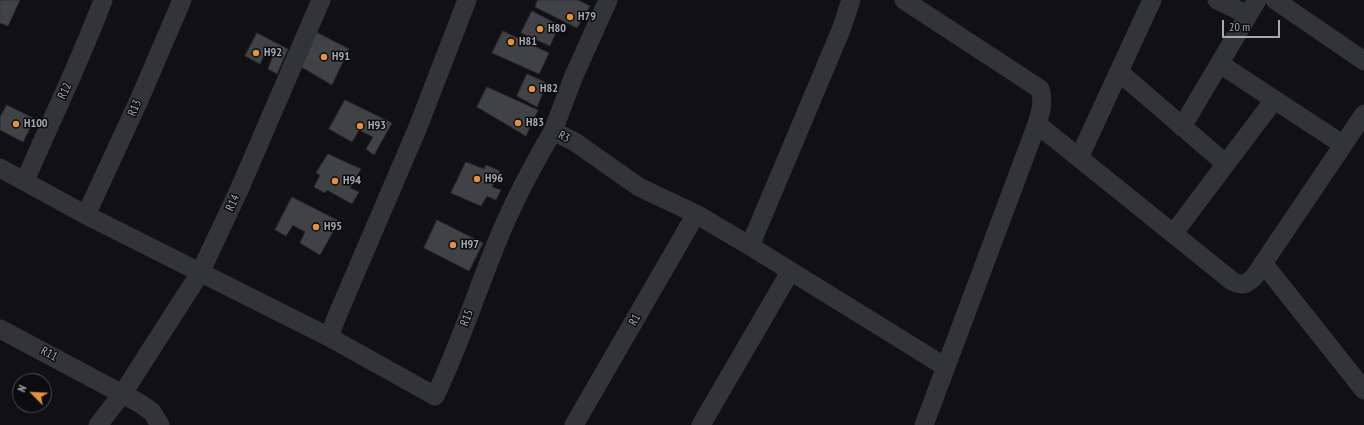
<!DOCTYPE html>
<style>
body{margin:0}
#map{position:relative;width:1364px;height:425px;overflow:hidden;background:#111113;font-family:"PT Sans Narrow",sans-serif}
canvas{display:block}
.north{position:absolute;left:12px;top:373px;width:40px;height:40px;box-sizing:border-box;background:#0c0c0e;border:1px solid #494b50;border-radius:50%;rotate:294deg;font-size:11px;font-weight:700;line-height:16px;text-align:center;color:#a4aab2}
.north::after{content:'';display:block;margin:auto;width:14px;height:18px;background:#e1923b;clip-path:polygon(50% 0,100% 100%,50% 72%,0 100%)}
.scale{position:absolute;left:1222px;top:20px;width:58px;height:18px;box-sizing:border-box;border:2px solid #a4aab2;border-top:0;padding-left:5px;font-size:12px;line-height:14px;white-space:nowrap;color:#a4aab2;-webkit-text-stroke:3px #0c0c0e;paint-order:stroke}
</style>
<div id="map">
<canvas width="1364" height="425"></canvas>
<div class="north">N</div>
<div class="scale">20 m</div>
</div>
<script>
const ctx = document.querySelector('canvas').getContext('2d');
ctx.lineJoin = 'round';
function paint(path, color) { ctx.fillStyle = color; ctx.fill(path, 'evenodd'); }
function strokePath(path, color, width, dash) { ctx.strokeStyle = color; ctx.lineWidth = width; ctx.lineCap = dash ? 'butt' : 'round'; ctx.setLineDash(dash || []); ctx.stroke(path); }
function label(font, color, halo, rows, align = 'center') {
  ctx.font = font + ' "PT Sans Narrow",sans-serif'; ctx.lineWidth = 3; ctx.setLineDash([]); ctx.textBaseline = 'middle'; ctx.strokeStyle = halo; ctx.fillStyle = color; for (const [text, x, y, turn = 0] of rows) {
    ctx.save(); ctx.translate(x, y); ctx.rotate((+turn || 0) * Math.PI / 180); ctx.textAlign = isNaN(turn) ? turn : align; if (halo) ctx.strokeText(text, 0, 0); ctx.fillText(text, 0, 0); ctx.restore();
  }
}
const building = new Path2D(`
 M0,0H20L8,26L0,23Z
 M538,0H578L590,6L577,28L535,7Z
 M532,11L559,25L550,46L521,33Z
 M503,31L549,53L539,74L492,53Z
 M316,32L349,49L332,85L298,65Z
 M257,33L288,49L277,74L268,69L273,55L266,51L260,64L245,56Z
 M527,74L547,83L537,107L517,96Z
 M487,87L538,110L526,136L477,107Z
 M345,100L392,123L374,155L366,149L373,137L359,130L352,142L329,129Z
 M7,105L35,119L23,142L0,130V117Z
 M328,154L361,169L350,188L359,192L352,204L327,190L325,193L314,187L320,175L316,173Z
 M466,162L484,169L486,165L500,171L492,187L501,190L496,200L487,196L481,206L451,193Z
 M292,197L339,221L320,255L300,243L305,232L293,225L286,236L275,230Z
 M437,220L483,243L469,271L424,248Z`);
paint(building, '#404246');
strokePath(building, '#2b2c2e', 1);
strokePath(new Path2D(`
 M608,0L573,78L553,131L575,142L639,187L696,214L750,246L841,30L851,0
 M904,0L1040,89C1044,102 1041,111 1037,124L924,425
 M1217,0L1248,15
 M1275,0L1364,61
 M1220,64L1342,144
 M1119,72L1226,164
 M1037,124L1232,281C1242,286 1246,285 1254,277L1364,114
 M1182,127L1257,0
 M1079,158L1152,0
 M0,168L86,215L329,337L337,316L418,127L467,0
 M25,181C51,120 80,62 103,0
 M86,215L140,98L182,0
 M1173,234L1274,100
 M750,246L944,366
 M1263,263L1364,390
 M0,329L141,404L152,412L160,425
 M329,337L435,396C460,345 477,290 499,237C514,201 533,165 553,131
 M98,425L123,393L200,273L239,190L321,0
 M574,425L696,214
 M701,425L790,272`), '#333437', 19);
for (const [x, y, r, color] of [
 [570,17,4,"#e1923b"],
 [540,29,4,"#e1923b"],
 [511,42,4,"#e1923b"],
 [256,53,4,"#e1923b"],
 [324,57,4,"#e1923b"],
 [532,89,4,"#e1923b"],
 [518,123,4,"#e1923b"],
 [16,124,4,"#e1923b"],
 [360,126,4,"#e1923b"],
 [477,179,4,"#e1923b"],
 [335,181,4,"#e1923b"],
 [316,227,4,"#e1923b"],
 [453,245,4,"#e1923b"]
]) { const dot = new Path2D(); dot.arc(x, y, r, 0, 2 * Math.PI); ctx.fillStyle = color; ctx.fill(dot); strokePath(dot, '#0c0c0e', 1.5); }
label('bold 12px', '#a4aab2', '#0c0c0e', [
 ["H79",578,17],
 ["H80",548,29],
 ["H81",519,42],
 ["H92",264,53],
 ["H91",332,57],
 ["H82",540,89],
 ["H83",526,123],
 ["H100",24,124],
 ["H93",368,126],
 ["H96",485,179],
 ["H94",343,181],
 ["H95",324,227],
 ["H97",461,245]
], 'left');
label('12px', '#a4aab2', '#0c0c0e', [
 ["R12",65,91,-64],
 ["R13",135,108,-66],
 ["R3",564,137,28],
 ["R14",233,203,-65],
 ["R15",467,318,-69],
 ["R1",635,320,-61],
 ["R11",49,354,28]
]);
</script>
